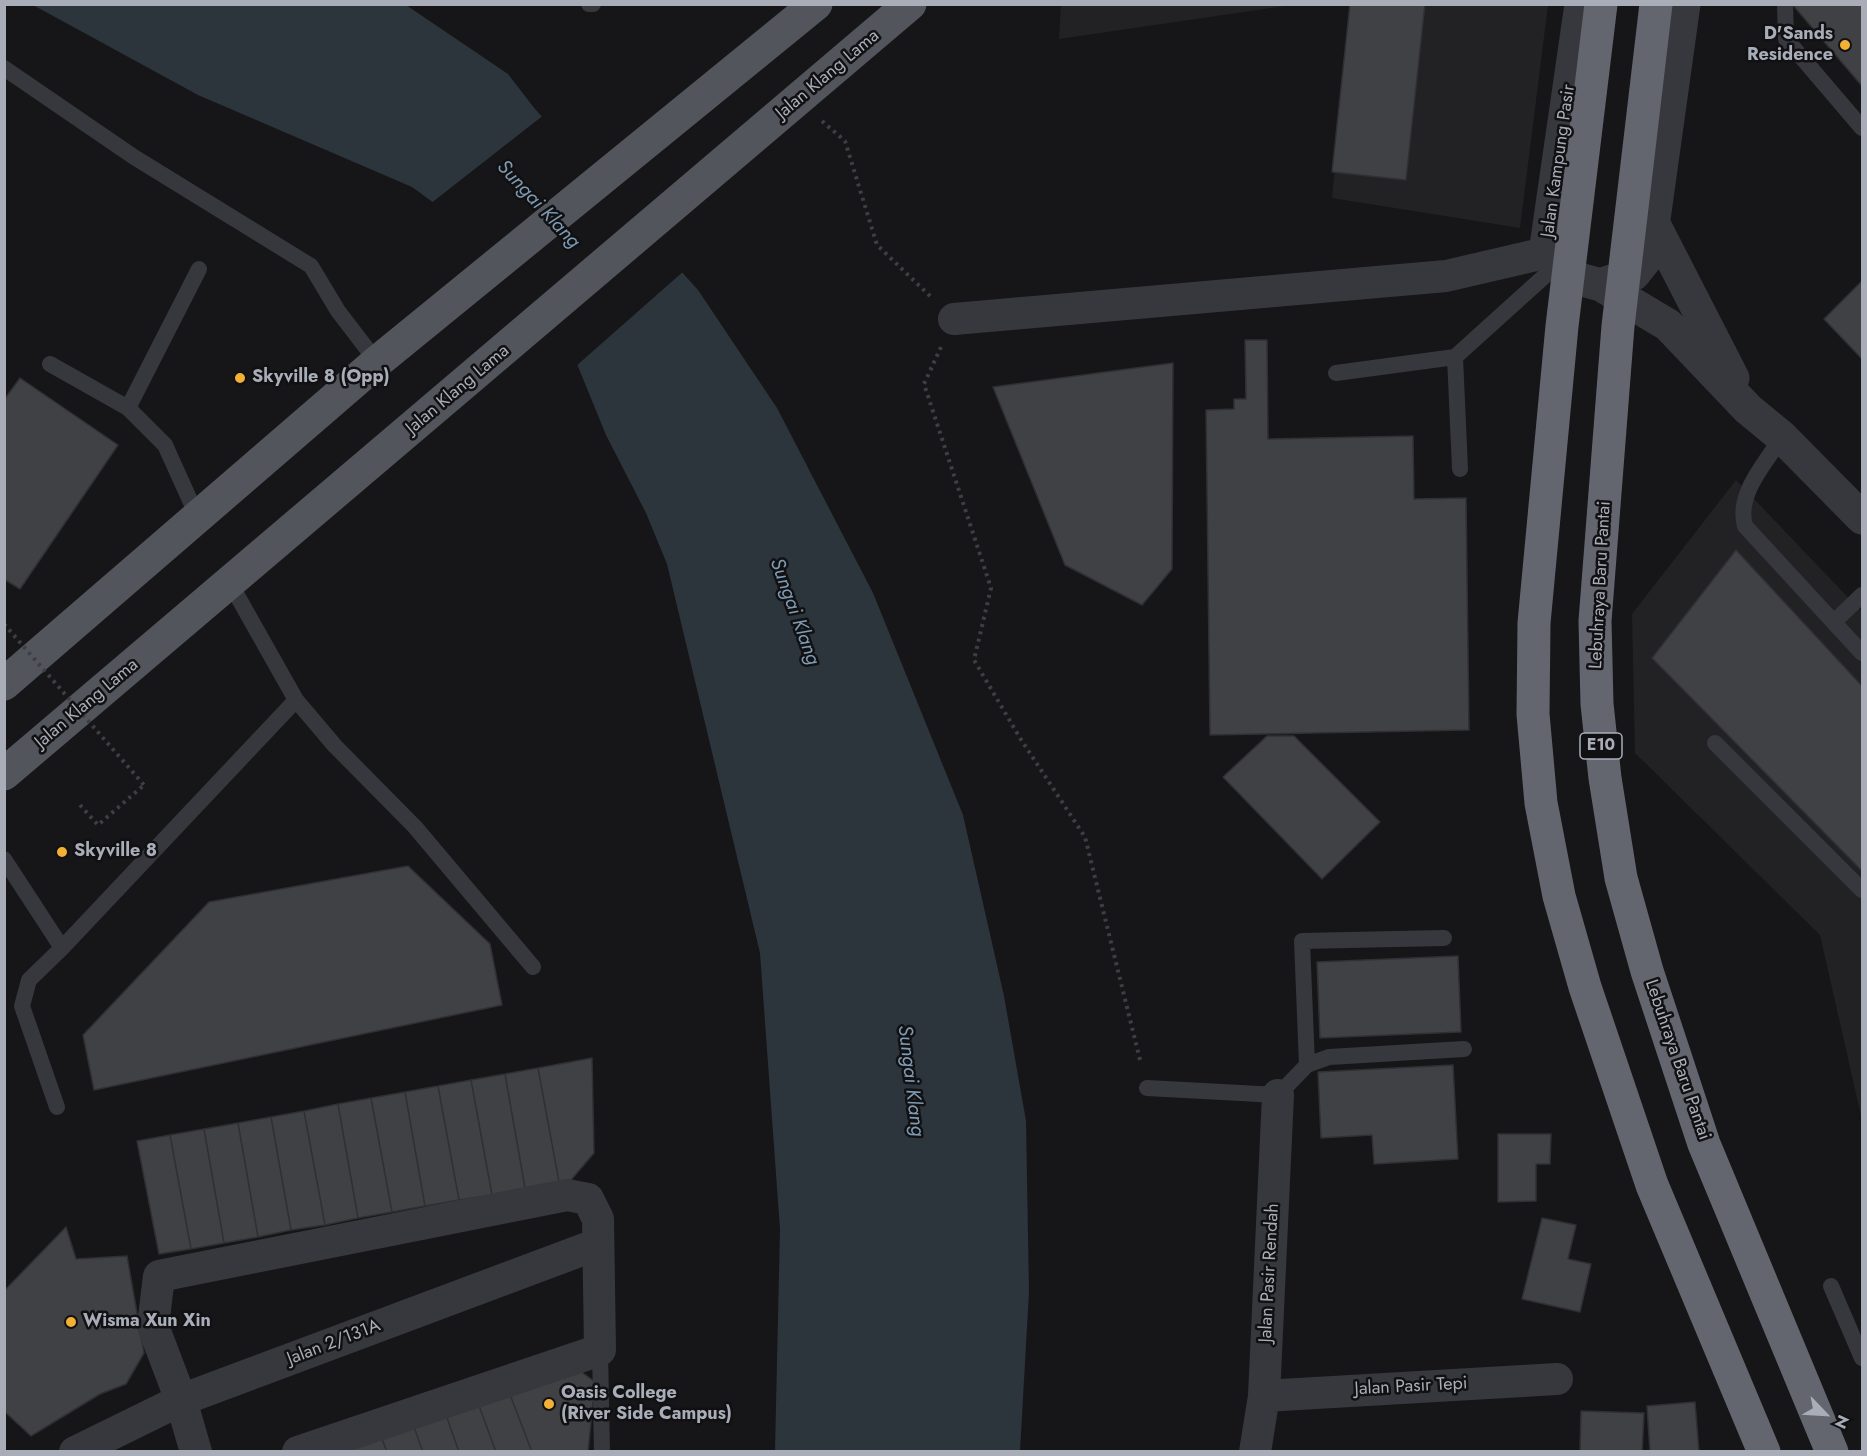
<!DOCTYPE html>
<style>
body{margin:0}
#map{position:relative;width:1867px;height:1456px;overflow:hidden;background:#161618;font-family:Jost,sans-serif}
canvas{display:block}
.frame{position:absolute;inset:0;border:6px solid #a8adb8;pointer-events:none}
.north{position:absolute;left:1795px;top:1384px;width:60px;height:60px;-webkit-text-stroke:4px #111113;paint-order:stroke;rotate:115deg;font-size:16px;font-weight:700;line-height:24px;text-align:center;color:#a8adb8}
.north::after{content:'';display:block;margin:auto;width:21px;height:27px;background:#a8adb8;clip-path:polygon(50% 0,100% 100%,50% 72%,0 100%)}
</style>
<div id="map">
<canvas width="1867" height="1456"></canvas>
<div class="frame"></div>
<div class="north">N</div>
</div>
<script>
const ctx = document.querySelector('canvas').getContext('2d');
ctx.lineJoin = 'round';
function paint(path, color) { ctx.fillStyle = color; ctx.fill(path, 'evenodd'); }
function strokePath(path, color, width, dash) { ctx.strokeStyle = color; ctx.lineWidth = width; ctx.lineCap = dash ? 'butt' : 'round'; ctx.setLineDash(dash || []); ctx.stroke(path); }
function label(font, color, halo, rows, align = 'center') {
  ctx.font = font + ' Jost,sans-serif'; ctx.lineWidth = 5; ctx.setLineDash([]); ctx.textBaseline = 'middle'; ctx.strokeStyle = halo; ctx.fillStyle = color; for (const [text, x, y, turn = 0] of rows) {
    ctx.save(); ctx.translate(x, y); ctx.rotate((+turn || 0) * Math.PI / 180); ctx.textAlign = isNaN(turn) ? turn : align; if (halo) ctx.strokeText(text, 0, 0); ctx.fillText(text, 0, 0); ctx.restore();
  }
}
paint(new Path2D(`
 M1061,5V4L1292,5L1059,39Z
 M1351,5H1548L1520,228L1332,198Z
 M1736,480L1862,612V1120L1820,935L1635,753L1632,614Z`), '#222225');
paint(new Path2D(`
 M33,5H406L508,74L535,109L698,290L777,408L873,593L963,815L1004,996L1026,1121L1029,1292L1020,1451H775L780,1229L760,953L667,564L646,513L606,435L577,364L517,284L456,219L412,187L198,95Z`), '#2c353c');
paint(new Path2D(`
 M545,114L685,270L575,367L514,286L454,221L430,204Z`), '#161618');
const building = new Path2D(`
 M1350,4H1425L1406,180L1332,172Z
 M1792,4H1862V86Z
 M1862,281V359L1824,319Z
 M1245,340H1267L1268,439L1413,436L1414,499L1466,498L1469,730L1210,735L1206,410L1234,409V399H1246Z
 M1173,363L1172,569L1142,605L1065,565L993,387Z
 M20,378L118,445L20,589L4,579V400Z
 M1736,550L1862,686V871L1652,658Z
 M1267,736H1294L1380,822L1322,879L1223,777Z
 M408,866L490,944L502,1005L94,1090L83,1035L209,902Z
 M1458,956L1461,1032L1320,1038L1317,962Z
 M592,1058L594,1153L571,1180L559,1182L538,1068Z
 M1453,1065L1458,1159L1374,1164L1372,1135L1321,1138L1318,1072Z
 M538,1068L559,1182L525,1188L505,1074Z
 M505,1074L525,1188L492,1195L471,1080Z
 M471,1080L492,1195L459,1200L438,1086Z
 M438,1086L459,1200L425,1206L405,1092Z
 M405,1092L425,1206L392,1212L371,1098Z
 M371,1098L392,1212L358,1218L338,1104Z
 M338,1104L358,1218L325,1225L304,1111Z
 M304,1111L325,1225L291,1230L271,1117Z
 M271,1117L291,1230L258,1237L238,1123Z
 M238,1123L258,1237L224,1243L204,1129Z
 M204,1129L224,1243L191,1249L170,1135Z
 M1498,1134H1551L1550,1164H1536V1201L1498,1202Z
 M170,1135L191,1249L159,1254L137,1141Z
 M1542,1218L1576,1225L1568,1259L1591,1264L1580,1312L1522,1299Z
 M66,1227L76,1259L127,1256L144,1353L126,1384L100,1394L31,1436L4,1411V1291Z
 M575,1367L595,1382L588,1452H532L509,1392Z
 M509,1392L532,1452H496L478,1403Z
 M1695,1402L1699,1452H1650L1647,1406Z
 M478,1403L496,1452H459L446,1415Z
 M1581,1411L1644,1413L1642,1452H1580Z
 M446,1415L459,1452H423L414,1427Z
 M414,1427L423,1452H387L382,1439Z
 M382,1439L387,1452H351L350,1450Z`);
paint(building, '#404145');
strokePath(building, '#303034', 1.5);
strokePath(new Path2D(`
 M822,121L845,141L877,245L931,297
 M941,347L924,384L991,588L974,660L1020,738L1085,837L1141,1064
 M80,805L98,825L144,785`), '#3d3f44', 4, [3, 4.5]);
strokePath(new Path2D(`
 M589,4H593
 M1785,4L1786,39L1862,128
 M4,68L134,157L311,266L338,311L377,362
 M1455,357L1460,469
 M50,364L128,408L165,445L198,518
 M1336,373L1455,357L1558,264
 M128,408L199,269
 M1782,437C1765,464 1736,494 1745,526L1862,653
 M1834,622L1862,595
 M296,700L335,746L415,827L533,967
 M1715,743L1862,890
 M4,859L62,948L296,700L230,583
 M1307,1065L1302,941L1444,938
 M1147,1088L1278,1095L1307,1065L1329,1057L1464,1049
 M57,1107L22,1006L29,980L62,948
 M1831,1286L1862,1358
 M600,1350L602,1452`), '#37383d', 16);
strokePath(new Path2D(`
 M954,319L1446,276L1545,253
 M1264,1396L1557,1379
 M75,1452L181,1400L598,1244
 M196,1452L181,1400L153,1326L159,1276L567,1195L588,1199L598,1219L600,1350L298,1452
 M1255,1452L1264,1396L1278,1095`), '#37383d', 32);
strokePath(new Path2D(`
 M1581,4L1545,253L1579,279L1601,285L1668,325L1748,409L1782,437L1862,518
 M1655,226L1733,378
 M1602,284L1634,274L1649,255L1684,4`), '#37383d', 33);
strokePath(new Path2D(`
 M4,684L377,362L816,4
 M4,774L910,4`), '#53555c', 33);
strokePath(new Path2D(`
 M4,624L144,785`), '#3d3f44', 4, [3, 4.5]);
strokePath(new Path2D(`
 M1601,4L1562,326L1534,623L1533,714L1541,803L1559,896L1585,987L1652,1185L1764,1452
 M1656,4L1618,326L1595,621L1597,704L1605,778L1621,878L1647,971L1704,1144L1832,1452`), '#63666e', 33);
for (const [x, y, r, color] of [
 [1845,45,6,"#f2b134"],
 [240,378,6,"#f2b134"],
 [62,852,6,"#f2b134"],
 [71,1322,6,"#f2b134"],
 [549,1404,6,"#f2b134"]
]) { const dot = new Path2D(); dot.arc(x, y, r, 0, 2 * Math.PI); ctx.fillStyle = color; ctx.fill(dot); strokePath(dot, '#111113', 2); }
for (const [x, y, w] of [
 [1601,746,42]
]) { const box = new Path2D(); box.roundRect(x - w / 2, y - 13, w, 26, 4.5); ctx.fillStyle = '#111113'; ctx.fill(box); strokePath(box, '#a8adb8', 1.5); }
label('bold 16px', '#a8adb8', null, [
 ["E10",1601,746]
]);
label('bold 18px', '#a8adb8', '#111113', [
 ["D'Sands",1833,35,"right"],
 ["Residence",1833,56,"right"],
 ["Skyville 8 (Opp)",252,378],
 ["Skyville 8",74,852],
 ["Wisma Xun Xin",83,1322],
 ["Oasis College",561,1394],
 ["(River Side Campus)",561,1415]
], 'left');
label('18px', '#a8adb8', '#111113', [
 ["Jalan Klang Lama",828,75,-40],
 ["Jalan Kampung Pasir",1559,161,-82],
 ["Jalan Klang Lama",458,390,-40],
 ["Lebuhraya Baru Pantai",1601,585,-87],
 ["Jalan Klang Lama",87,704,-40],
 ["Lebuhraya Baru Pantai",1677,1060,71],
 ["Jalan Pasir Rendah",1270,1273,-87],
 ["Jalan 2/131A",334,1343,-21],
 ["Jalan Pasir Tepi",1411,1387,-3]
]);
label('italic 20px', '#7f9bb3', '#111113', [
 ["Sungai Klang",538,205,47],
 ["Sungai Klang",794,612,70],
 ["Sungai Klang",910,1081,83]
]);
</script>
